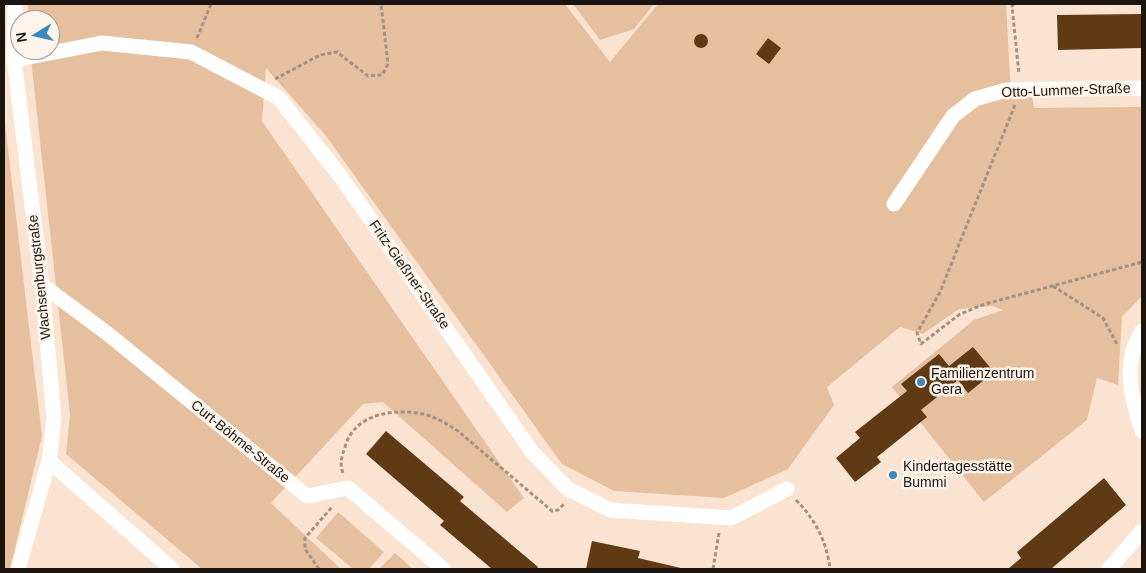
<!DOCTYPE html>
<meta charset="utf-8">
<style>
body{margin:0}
#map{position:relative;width:1146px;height:573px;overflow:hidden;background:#fae4d1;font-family:Arial,sans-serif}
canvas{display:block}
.frame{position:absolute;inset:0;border:5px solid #1c140e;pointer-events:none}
.north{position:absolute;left:10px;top:10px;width:50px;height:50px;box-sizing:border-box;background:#fdf4ec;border:1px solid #a39a93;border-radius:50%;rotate:261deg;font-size:14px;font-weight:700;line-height:20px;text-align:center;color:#1c140e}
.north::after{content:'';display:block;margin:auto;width:18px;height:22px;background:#3b86ba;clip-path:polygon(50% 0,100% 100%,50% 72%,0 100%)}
</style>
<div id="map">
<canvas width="1146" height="573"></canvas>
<div class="frame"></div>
<div class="north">N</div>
</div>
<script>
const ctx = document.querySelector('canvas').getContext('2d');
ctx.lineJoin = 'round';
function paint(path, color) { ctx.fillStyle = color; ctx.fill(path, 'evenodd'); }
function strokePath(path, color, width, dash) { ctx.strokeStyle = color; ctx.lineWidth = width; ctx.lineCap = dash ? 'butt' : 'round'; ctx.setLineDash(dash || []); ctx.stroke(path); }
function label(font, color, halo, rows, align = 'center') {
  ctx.font = font + ' Arial,sans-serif'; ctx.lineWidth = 5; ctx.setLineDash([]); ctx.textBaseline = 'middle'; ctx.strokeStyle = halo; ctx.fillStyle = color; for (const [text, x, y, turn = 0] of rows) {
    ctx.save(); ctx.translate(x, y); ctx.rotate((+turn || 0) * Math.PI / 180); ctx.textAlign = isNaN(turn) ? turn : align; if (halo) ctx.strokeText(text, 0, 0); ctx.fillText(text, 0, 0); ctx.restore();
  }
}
paint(new Path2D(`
 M28,4H565L610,62L658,4H1006L1011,96H1032L1034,108L1142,107V296L1122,317L1118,385L1097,378L1087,420L984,502L892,387L974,320L1003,310L992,306L959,309L923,334L900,327L827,387L834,405L788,469L724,498L614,491L562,464L326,136L266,68L262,121L524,498L507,512L383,402L363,404L271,503L341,569H202L66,454L70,414L30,50H50V20H28Z
 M573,4H654L634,29L600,40Z
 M4,115L42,436L10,569H4Z
 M338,512L384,552L369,569H353L316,538Z
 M395,553L413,569H379Z`), '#e6bf9e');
paint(new Path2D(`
 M1142,14V48L1058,50L1057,15Z
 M694 41a7 7 0 1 1 14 0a7 7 0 1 1-14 0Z
 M768,38L781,48L769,64L756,54Z
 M973,347L994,372L968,393L958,380L921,410L927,417L877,457L881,462L855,482L836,458L860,438L855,432L907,391L901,384L939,354L949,366Z
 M386,431L464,497L460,501L538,567L537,569H492L440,525L444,521L366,454Z
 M1104,478L1126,505L1051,569H1008L1021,558L1017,552Z
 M592,541L640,551L638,558L685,569H586Z`), '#5f3a15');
strokePath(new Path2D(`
 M1014,4L1012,6L1019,74
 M197,38L211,4
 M275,79L320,55L337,52L368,76L382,75L388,64L381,4
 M1015,105L940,292L917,333L921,344L960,314L985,304L1142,262
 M1053,286L1103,318L1118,346
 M343,473C339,463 342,457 345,447C354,414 393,408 423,414C436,417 447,424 458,431L552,511L558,510L564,504
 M796,500C815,519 827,542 830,569
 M319,569L305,549V538L332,507
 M713,569L719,533`), '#a39284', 3, [4, 2.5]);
strokePath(new Path2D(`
 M15,4L14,60L42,285L54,418L49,461L18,569
 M14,60L102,43L191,52L279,98L341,177L532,452L568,489L610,510L731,518L787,489
 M894,204L953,116L975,99L1006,90L1142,88
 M42,285L108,334L307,496L348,488L443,569
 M1142,331C1122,362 1131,397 1142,431
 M49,461L172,569
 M1109,569L1142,531`), '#fff', 15);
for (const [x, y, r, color] of [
 [921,382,5,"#3b86ba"],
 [893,475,5,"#3b86ba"]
]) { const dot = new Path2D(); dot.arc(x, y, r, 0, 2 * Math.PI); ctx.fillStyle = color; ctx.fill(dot); strokePath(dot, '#fdf4ec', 2); }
label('14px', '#1c140e', '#fdf4ec', [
 ["Otto-Lummer-Straße",1066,91,-2],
 ["Fritz-Gießner-Straße",409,275,55],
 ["Wachsenburgstraße",40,277,-96],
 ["Curt-Böhme-Straße",240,442,39]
]);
label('14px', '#1c140e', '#fdf4ec', [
 ["Familienzentrum",931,374],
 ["Gera",931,390],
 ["Kindertagesstätte",903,467],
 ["Bummi",903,483]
], 'left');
</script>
